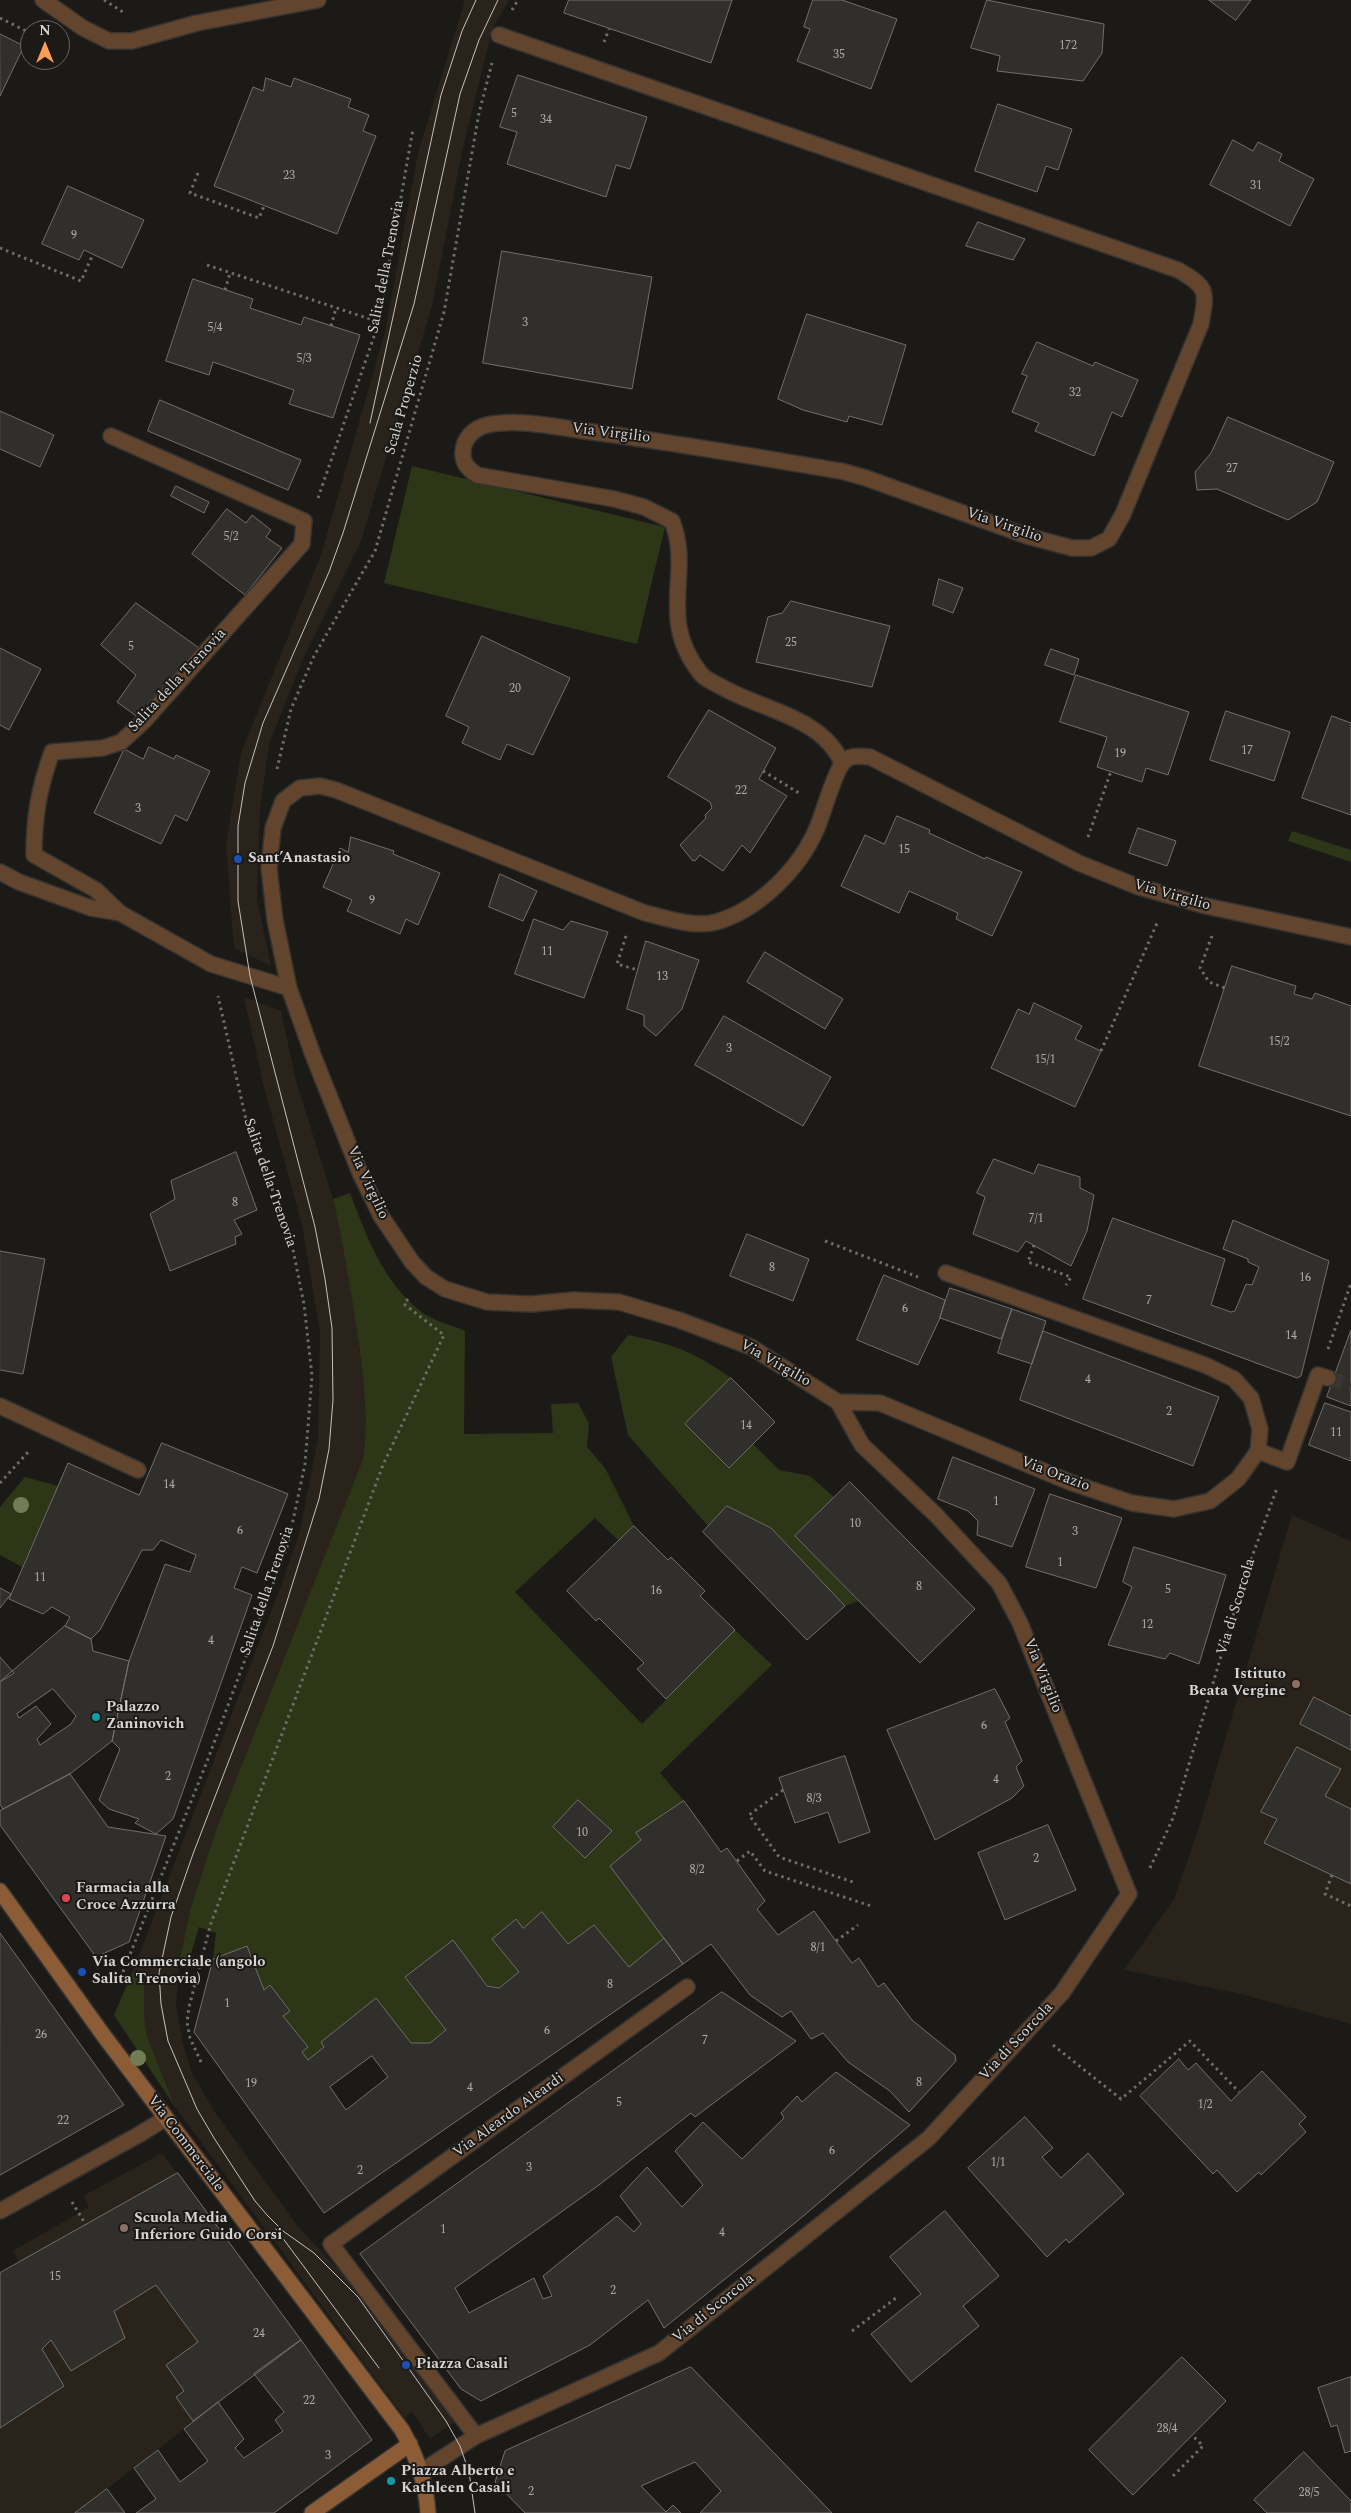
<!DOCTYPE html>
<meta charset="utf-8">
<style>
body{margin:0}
#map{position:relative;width:1351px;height:2513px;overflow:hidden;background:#1c1a17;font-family:Spectral,serif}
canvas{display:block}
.north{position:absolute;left:20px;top:20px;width:50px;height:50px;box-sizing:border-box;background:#1c1a17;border:1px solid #666562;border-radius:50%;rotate:0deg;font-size:14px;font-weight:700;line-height:20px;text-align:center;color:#d6d5d3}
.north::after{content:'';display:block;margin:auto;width:18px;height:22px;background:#fc9d54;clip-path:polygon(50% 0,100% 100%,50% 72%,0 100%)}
</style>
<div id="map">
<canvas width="1351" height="2513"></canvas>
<div class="north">N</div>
</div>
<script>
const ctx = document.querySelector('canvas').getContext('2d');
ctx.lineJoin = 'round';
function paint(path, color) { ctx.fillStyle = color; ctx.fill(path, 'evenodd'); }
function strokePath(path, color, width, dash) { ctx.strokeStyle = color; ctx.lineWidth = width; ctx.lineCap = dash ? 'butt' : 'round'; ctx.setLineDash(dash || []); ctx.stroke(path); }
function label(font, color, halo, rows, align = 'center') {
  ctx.font = font + ' Spectral,serif'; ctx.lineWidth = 4; ctx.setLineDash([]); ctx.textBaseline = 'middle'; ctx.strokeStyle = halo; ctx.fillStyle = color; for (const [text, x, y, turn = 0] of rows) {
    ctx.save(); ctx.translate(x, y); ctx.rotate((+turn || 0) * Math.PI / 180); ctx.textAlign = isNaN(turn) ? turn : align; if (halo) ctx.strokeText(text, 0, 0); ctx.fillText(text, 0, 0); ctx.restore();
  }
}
paint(new Path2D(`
 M465,0H509L492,30L462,152L432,306L361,541L303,659L269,744L260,808L257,900L271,966L234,948L226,845L241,753L321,555L385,332L418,153Z
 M244,997L281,1011L296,1081L333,1199L349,1273L367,1408V1433L363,1459L216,1830L191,1907L179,1962L176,2004L183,2044L192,2073L214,2111L300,2229L364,2296L456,2421L430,2439L412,2411L405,2418L175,2107L147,2036L133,1971L282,1583L300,1531L318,1438L320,1333L302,1225L264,1087Z
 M1292,1515L1351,1541V2024L1237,1993L1124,1970L1174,1899L1199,1827Z
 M162,2153L301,2340L75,2513H0V2273L19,2262L13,2251L89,2207L83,2196Z`), '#29231c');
paint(new Path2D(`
 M412,466L665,527L637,644L384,583Z
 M1292,831L1351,850V862L1288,841Z
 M350,1193C367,1237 383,1283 423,1313C434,1321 452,1325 465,1331L464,1434L553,1433L551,1404L578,1403L589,1423L587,1447L605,1468L634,1526L619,1541L595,1518L515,1592L642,1724L735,1630L772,1665L660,1773L684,1801L637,1833L641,1840L664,1938L629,1967L594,1925L568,1944L542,1912L523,1928L516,1919L492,1939L519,1972L499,1988L487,1986L453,1941L405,1977L446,2030L430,2043H411L376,1998L321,2042L324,2047L308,2060L302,2052L308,2047L283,2016L290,2010L270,1986L264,1990L247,1946L213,1959L216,1933L199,1927L188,1964L179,1962L191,1907L216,1830L363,1459C369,1420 364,1384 359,1345C352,1296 344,1248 333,1199ZM578,1800L612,1831L585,1858L554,1828Z
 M628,1335C672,1344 694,1351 731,1378L685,1424L728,1468L753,1444L779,1470L810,1476L834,1497L795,1536L858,1601L845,1606L771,1528L727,1506L708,1526L628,1435L611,1357Z
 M25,1477L58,1486L22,1567L0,1555V1507Z
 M133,1971L144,1979V2016L147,2036L175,2107L114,2015Z`), '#2d3617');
const building = new Path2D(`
 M569,0H732L711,63L564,13Z
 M813,0H842L897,19L871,89L797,61L810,29L804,27Z
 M987,0L1104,24L1102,53L1083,81L997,71L1000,56L971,48Z
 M1209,0H1251L1236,20Z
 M0,34L24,46L0,96Z
 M518,75L647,117L630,169L616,165L606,197L507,164L517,132L500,127Z
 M266,78L291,87L294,78L351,99L348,107L369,115L363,131L376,136L337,234L214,186L253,87L263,91Z
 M998,104L1072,129L1058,170L1046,166L1037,192L975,171Z
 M1233,140L1253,151L1258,142L1282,154L1279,161L1314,179L1290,226L1210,185Z
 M68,186L144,220L122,268L84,250L79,260L42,244Z
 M978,222L1025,239L1013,260L966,246Z
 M502,251L652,277L632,389L483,363Z
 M193,279L253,299L250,308L301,325L304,317L360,335L333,418L289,404L294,390L213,362L209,375L166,361Z
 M807,314L906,345L882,425L849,416L847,422L803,410L778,399Z
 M1037,342L1093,366L1095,362L1138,380L1122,417L1112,412L1094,456L1035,431L1039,423L1012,412L1027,376L1022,374Z
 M160,400L301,460L288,490L148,431Z
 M0,411L54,435L40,467L0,449Z
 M1228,417L1334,462L1317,502L1288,520L1217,489L1197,490L1195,472L1211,453Z
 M176,486L209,502L204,513L171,496Z
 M227,509L246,523L252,515L271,530L266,537L282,548L245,595L192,554Z
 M939,579L963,588L953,613L933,605Z
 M791,601L890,626L872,687L756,662L768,617L782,613Z
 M136,603L199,648L139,718L117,702L136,675L101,645Z
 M482,636L570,678L533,755L507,744L500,760L462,743L469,727L446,716Z
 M0,648L41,669L9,730L0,725Z
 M1051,649L1079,659L1074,675L1045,665Z
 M1076,675L1189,712L1168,775L1146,768L1142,782L1097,767L1107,737L1060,722Z
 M709,710L776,748L759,779L787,796L750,853L742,845L723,871L700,855L695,861L692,860L680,845L706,818L705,815L712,808L710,802L668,777Z
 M1226,711L1290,732L1274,781L1210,760Z
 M1332,716L1351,723V815L1302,798Z
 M149,747L174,759L176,755L210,771L187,821L175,815L161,844L94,813L124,749L143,759Z
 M897,816L930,830L929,833L985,859L986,857L1022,872L992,936L956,919L958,913L909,891L899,913L841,886L865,835L884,844Z
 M1138,828L1176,841L1167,866L1129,853Z
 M351,837L394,851L393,854L440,873L418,925L406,919L400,934L347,911L352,900L323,887L340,848L348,852Z
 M500,874L537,891L523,921L489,907Z
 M534,919L563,930L571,921L608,932L584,998L515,974Z
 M646,941L699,960L682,1009L656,1036L644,1026V1015L627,1009Z
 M765,952L843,999L825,1029L747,982Z
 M1232,966L1296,986L1294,994L1312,999L1315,993L1351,1006V1116L1199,1066Z
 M1034,1003L1082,1026L1075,1039L1101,1051L1075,1107L991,1068L1018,1009L1029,1014Z
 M724,1016L831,1077L803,1126L695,1065Z
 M236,1152L257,1210L234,1220L242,1234L235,1237L236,1244L170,1271L150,1214L175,1199L171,1181Z
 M994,1159L1034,1174L1038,1164L1080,1177V1188L1094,1195L1087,1231L1071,1266L1026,1241L1018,1252L973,1234L985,1197L977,1193Z
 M1113,1218L1225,1259L1211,1305L1231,1312L1235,1311L1246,1284L1252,1285L1259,1267L1248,1262V1259L1223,1249L1233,1220L1329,1261L1301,1376L1297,1378L1083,1299Z
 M747,1234L809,1259L793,1301L730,1276Z
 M0,1251L45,1259L23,1374L0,1370Z
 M884,1275L945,1300L940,1318L918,1365L857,1340Z
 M950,1288L1012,1309L1001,1339L940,1318Z
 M1012,1309L1046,1321L1032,1364L998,1353Z
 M1351,1330V1406L1327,1397Z
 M1043,1331L1219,1397L1193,1466L1020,1400Z
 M731,1378L775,1422L729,1468L685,1424Z
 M1325,1403L1351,1412V1461L1309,1445Z
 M162,1443L288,1494L257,1573L242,1567L234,1588L252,1595L173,1819L156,1834L135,1823L139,1819L109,1809L99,1800L120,1749L112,1741L129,1661L165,1564L190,1572L196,1555L161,1540L153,1550H142L100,1630L91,1639L65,1626L70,1617L52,1607L43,1614L9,1599L68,1463L139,1495Z
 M953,1457L1035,1489L1012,1547L977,1535L978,1521L968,1511L938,1499Z
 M850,1482L975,1609L920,1663L795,1536Z
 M1050,1494L1122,1518L1096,1588L1026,1567Z
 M727,1506L771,1528L845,1606L807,1640L703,1532Z
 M634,1526L668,1560L671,1557L705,1591L700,1596L735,1630L666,1699L637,1669L644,1663L599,1618L596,1621L567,1591Z
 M1134,1547L1226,1575L1199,1664L1170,1653L1165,1659L1108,1645L1132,1587L1123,1582Z
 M0,1588L11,1594L0,1608Z
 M65,1626L91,1639L93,1651L129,1661L112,1741L70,1774L3,1809L0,1804V1682ZM53,1689L76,1716L71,1724L40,1745L37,1739L51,1724L36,1706L19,1718L17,1714Z
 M0,1657L14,1673L0,1682Z
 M995,1689L1010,1718L1005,1722L1022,1761L1016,1767L1024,1786L1012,1798L935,1840L887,1730Z
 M1314,1697L1351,1716V1750L1300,1724Z
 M1297,1747L1341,1769L1325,1796L1351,1809V1884L1264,1843L1277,1819L1261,1812Z
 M845,1756L870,1832L839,1843L828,1812L795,1823L779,1778Z
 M70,1774L108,1827L166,1836L129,1942L96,1957L0,1825V1811Z
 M578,1800L612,1831L585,1858L553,1827Z
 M684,1801L721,1852L727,1848L765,1901L757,1909L778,1935L814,1911L852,1963L859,1958L878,1987L884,1983L912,2020L955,2055L956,2061L909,2112L890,2091L848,2062L823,2033L811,2039L791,2011L782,2017L750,1995L711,1944L683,1964L610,1866L641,1840L636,1833Z
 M1048,1825L1076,1890L1005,1920L978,1853Z
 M542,1912L568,1944L594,1925L629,1967L664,1938L683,1964L324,2213L194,2032L213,1959L247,1946L264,1990L270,1985L290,2011L283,2016L308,2047L302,2052L308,2060L324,2047L321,2042L376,1998L411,2043H430L446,2030L405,1977L453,1940L487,1986L499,1988L519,1972L492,1939L516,1919L523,1928ZM372,2056L388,2077L346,2110L330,2087Z
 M0,1933L124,2105L0,2175Z
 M722,1992L796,2041L695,2117L691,2113L599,2185L455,2288L469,2313L534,2278L543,2299L552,2296L543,2276L617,2216L634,2232L641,2224L620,2196L647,2167L682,2207L703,2185L675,2151L703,2122L742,2159L784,2118L781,2113L797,2096L802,2102L836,2072L910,2125L801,2218L664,2328L648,2300L590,2345L481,2401L461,2389L360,2254Z
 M1179,2059L1188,2070L1196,2063L1231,2101L1262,2071L1306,2117L1299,2124L1306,2132L1261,2175L1259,2172L1237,2192L1217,2170L1213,2174L1140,2096Z
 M1025,2117L1053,2148L1042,2157L1061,2178L1088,2153L1124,2194L1069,2243L1066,2239L1047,2257L968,2168Z
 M178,2173L301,2340L193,2421L176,2397L184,2391L166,2365L198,2342L156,2285L114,2311L125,2338L71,2371L51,2340L42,2349L64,2386L0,2428V2273Z
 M945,2211L999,2276L963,2306L979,2326L911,2382L871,2334L921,2294L890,2257Z
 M301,2340L372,2440L274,2513H136L156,2499L134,2468L158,2450L180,2482L208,2461L184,2429L218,2402L244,2439L235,2448L244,2458L283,2431L275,2420L284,2412L254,2374Z
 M1182,2357L1226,2401L1133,2495L1089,2450Z
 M691,2367L832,2513H700L721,2491L695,2462L641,2486L666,2512L673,2505L681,2513H525L495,2482L505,2451Z
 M1351,2377V2451L1345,2453L1337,2425L1331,2427L1318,2388Z
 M1304,2452L1351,2501V2513H1267L1254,2500Z
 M107,2489L125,2513H75Z`);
paint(building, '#312f2c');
strokePath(building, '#726f6b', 1);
strokePath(new Path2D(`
 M1328,1378L1351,1385`), '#383633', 15, [15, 8]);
const pedestrian = new Path2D(`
 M140,2134L166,2118`);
const minor = new Path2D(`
 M43,0L83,28L109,41H132L197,23L318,0
 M499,35L1178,270C1208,287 1207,291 1201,324L1123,514L1109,539L1091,548H1072L1027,536L866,478L841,471C756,457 671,442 585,431C555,427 517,418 487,425C474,428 464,438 463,451C462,463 468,469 477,475L614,499L644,507L672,521C693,573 656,618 701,674C705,679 714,683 720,686C760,710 822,716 842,763
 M111,436L304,521L302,544L144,721L121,742L103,748L52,752C39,788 34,817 34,855L96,890L120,913
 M0,872L19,882L91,908L120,913L211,964L289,988
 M838,1402L880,1403L1072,1483L1132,1503L1174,1509L1210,1501L1238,1479L1258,1451L1260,1429L1251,1398L1234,1379L1205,1365L946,1273
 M0,1406L138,1470
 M1258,1451L1287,1462L1318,1375L1328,1378
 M0,2211L140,2134
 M476,2436L331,2244L687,1987
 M422,2471L476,2436L659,2353L929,2138L1062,1993L1129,1894L1020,1623L999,1583L935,1514L862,1445L838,1402L751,1347L679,1320L619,1302L573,1300L531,1304L487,1302L445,1289L426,1277L412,1262L381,1216L360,1173L313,1055L289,988L275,920L269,868L273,828L283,801L300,788L320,786L336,790L645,913C666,918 694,928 716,922C759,910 800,868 817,828C824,811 833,777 842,764C848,754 860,756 870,757L1079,863L1136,886L1206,906L1351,937`);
const secondary = new Path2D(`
 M0,1891L104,2036L402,2430C417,2457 426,2482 428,2513
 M312,2513L410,2444`);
strokePath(pedestrian, '#363431', 18);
strokePath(minor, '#363431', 18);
strokePath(secondary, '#363431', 18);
strokePath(new Path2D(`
 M104,0L123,12
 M512,10L518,0
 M0,18L30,33
 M604,42L609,29
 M198,173L190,193L259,218L264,206
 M0,248L81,281L93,254
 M207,265L379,322
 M225,290L230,273
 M331,326L336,308
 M318,498L379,322L413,129
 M277,769L291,709L314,656L375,551L444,312L479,113L492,63
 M763,771L799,793
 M1088,837L1111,771
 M626,936L617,964L638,970
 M1212,936L1200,968L1209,982L1225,988
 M1101,1051L1158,921
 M825,1241L918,1277
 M1034,1245L1028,1262L1071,1277L1066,1285
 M1328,1349L1351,1283
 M0,1483L30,1450
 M783,1790L749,1815L779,1857L853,1882
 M737,1861L750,1851L765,1871L871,1906
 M1150,1868L1173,1818L1244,1579L1277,1488
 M1332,1875L1325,1894L1351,1906
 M836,1941L858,1925
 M123,1972L208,1759L288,1544L305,1464L312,1376L304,1304L290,1235L247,1124L218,996
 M1053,2045L1121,2099L1190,2041L1239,2092
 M201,2062L190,2038L187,2022L189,2007L211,1923L383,1465L444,1335L404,1304L408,1299
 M72,2202L86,2225
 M852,2331L896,2298
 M1173,2476L1203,2446L1192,2435`), '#6f6d6a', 3, [2.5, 4]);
strokePath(pedestrian, '#63452e', 15);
strokePath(minor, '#63452e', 15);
strokePath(secondary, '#8c5c37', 15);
strokePath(new Path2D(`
 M370,423L441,95L462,31L476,0
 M276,2229L379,2368
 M475,2513L469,2472L460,2446L446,2421L358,2297L314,2253L283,2231L267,2215L255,2201L214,2138L197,2109L168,2041L161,2004L159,1973L171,1917L193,1854L273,1646L319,1499L329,1449L333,1400L332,1328L325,1279L315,1227L250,976L238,901V826L245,783L263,723L329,572L343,533L414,304L460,94L479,40L498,0`), '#c3c1bf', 1);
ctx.fillStyle = '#727c56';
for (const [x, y] of [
 [21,1505],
 [138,2058]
]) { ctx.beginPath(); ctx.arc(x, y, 8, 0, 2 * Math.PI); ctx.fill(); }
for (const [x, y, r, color] of [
 [238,859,5,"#1a4fb4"],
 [1296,1684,5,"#8d6e63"],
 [96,1717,5,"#0f9aa8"],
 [66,1898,5,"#e0444e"],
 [82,1972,5,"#1a4fb4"],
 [124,2228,5,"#8d6e63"],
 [406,2365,5,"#1a4fb4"],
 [391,2481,5,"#0f9aa8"]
]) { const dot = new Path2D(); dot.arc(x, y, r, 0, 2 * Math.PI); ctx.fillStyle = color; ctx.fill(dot); strokePath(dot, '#1c1a17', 2); }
label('12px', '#adaca9', null, [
 ["172",1068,47],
 ["35",839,56],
 ["5",514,115],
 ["34",546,121],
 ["23",289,177],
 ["31",1256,187],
 ["9",74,237],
 ["3",525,324],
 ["5/4",215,329],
 ["5/3",304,360],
 ["32",1075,394],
 ["27",1232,470],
 ["5/2",231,538],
 ["25",791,644],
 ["5",131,648],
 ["20",515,690],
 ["17",1247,752],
 ["19",1120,755],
 ["22",741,792],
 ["3",138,810],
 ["15",904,851],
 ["9",372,902],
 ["11",547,953],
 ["13",662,978],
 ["15/2",1279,1043],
 ["3",729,1050],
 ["15/1",1045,1061],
 ["8",235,1204],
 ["7/1",1036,1220],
 ["8",772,1269],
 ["16",1305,1279],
 ["7",1149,1302],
 ["6",905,1310],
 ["14",1291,1337],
 ["4",1088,1381],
 ["2",1169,1413],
 ["14",746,1427],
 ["11",1336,1434],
 ["14",169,1486],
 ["1",996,1503],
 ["10",855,1525],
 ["6",240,1532],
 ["3",1075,1533],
 ["1",1060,1564],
 ["11",40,1579],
 ["8",919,1588],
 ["5",1168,1591],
 ["16",656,1592],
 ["12",1147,1626],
 ["4",211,1642],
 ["6",984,1727],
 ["2",168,1778],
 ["4",996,1781],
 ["8/3",814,1800],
 ["10",582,1834],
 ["2",1036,1860],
 ["8/2",697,1871],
 ["8/1",818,1949],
 ["8",610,1986],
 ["1",227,2005],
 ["6",547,2032],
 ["26",41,2036],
 ["7",705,2042],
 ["8",919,2084],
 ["19",251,2085],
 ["4",470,2089],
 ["5",619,2104],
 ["1/2",1205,2106],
 ["22",63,2122],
 ["6",832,2152],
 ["1/1",998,2164],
 ["3",529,2169],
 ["2",360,2172],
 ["1",443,2231],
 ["4",722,2234],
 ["15",55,2278],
 ["2",613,2292],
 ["24",259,2335],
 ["22",309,2402],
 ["28/4",1167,2430],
 ["3",328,2457],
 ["2",531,2493],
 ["28/5",1309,2494]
]);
label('15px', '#d6d5d3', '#1c1a17', [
 ["Salita della Trenovia",387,267,-79],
 ["Scala Properzio",405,405,-74],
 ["Via Virgilio",611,434,7],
 ["Via Virgilio",1004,526,19],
 ["Salita della Trenovia",178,681,-47],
 ["Via Virgilio",1172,896,16],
 ["Salita della Trenovia",269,1183,71],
 ["Via Virgilio",367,1183,65],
 ["Via Virgilio",775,1364,30],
 ["Via Orazio",1055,1475,21],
 ["Salita della Trenovia",268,1591,-71],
 ["Via di Scorcola",1237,1607,-73],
 ["Via Virgilio",1042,1676,68],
 ["Via di Scorcola",1017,2042,-47],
 ["Via Aleardo Aleardi",509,2116,-36],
 ["Via Commerciale",185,2144,53],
 ["Via di Scorcola",714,2309,-39]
]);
label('bold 15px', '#d6d5d3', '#1c1a17', [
 ["Sant’Anastasio",248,859],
 ["Istituto",1286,1675,"right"],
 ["Beata Vergine",1286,1692,"right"],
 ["Palazzo",106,1708],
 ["Zaninovich",106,1725],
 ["Farmacia alla",76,1889],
 ["Croce Azzurra",76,1906],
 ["Via Commerciale (angolo",92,1963],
 ["Salita Trenovia)",92,1980],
 ["Scuola Media",134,2219],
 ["Inferiore Guido Corsi",134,2236],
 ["Piazza Casali",416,2365],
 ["Piazza Alberto e",401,2472],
 ["Kathleen Casali",401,2489]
], 'left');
</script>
